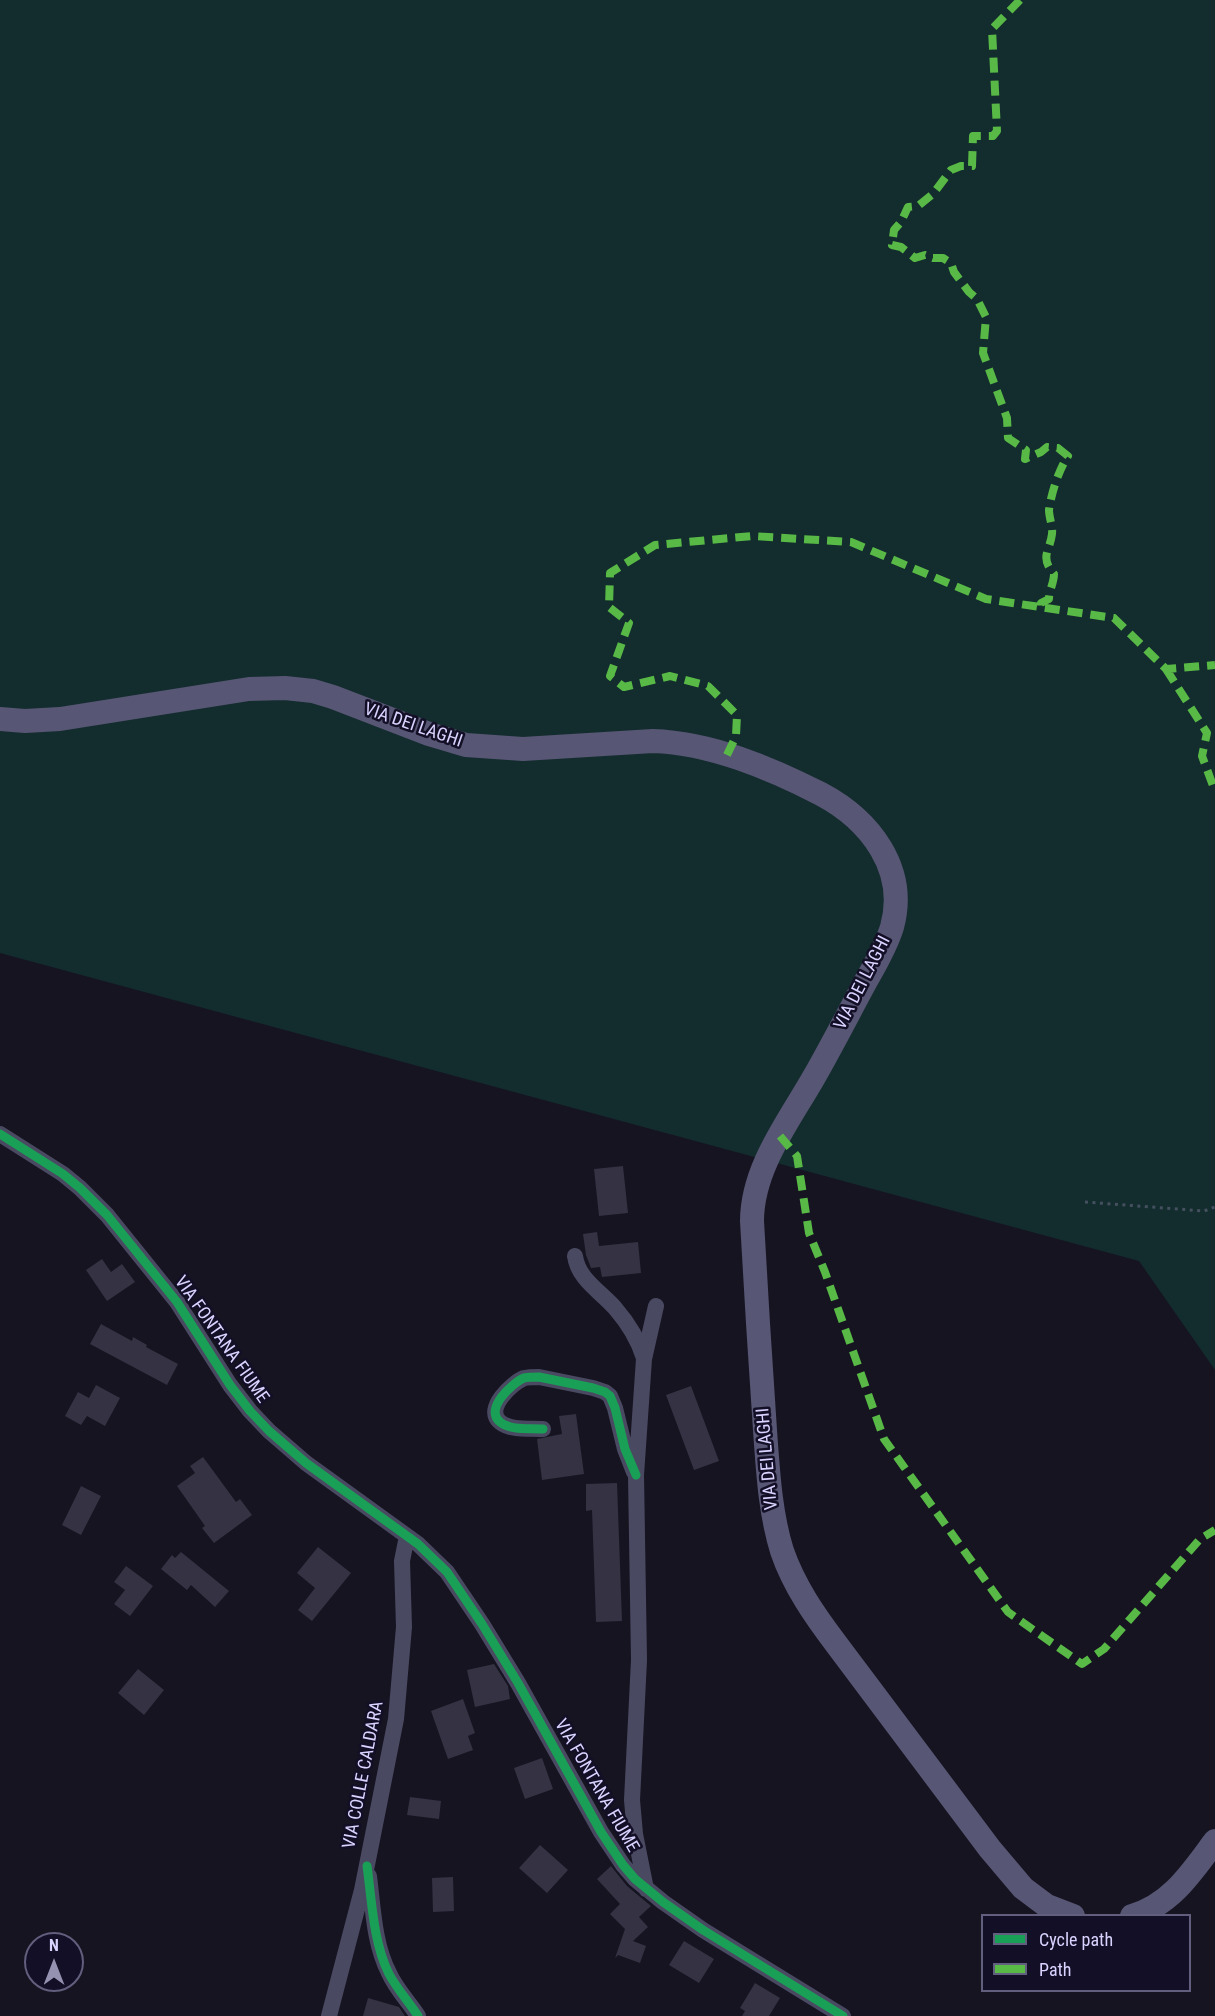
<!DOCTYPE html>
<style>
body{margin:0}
#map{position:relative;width:1215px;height:2016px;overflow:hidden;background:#161421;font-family:"Roboto Condensed",sans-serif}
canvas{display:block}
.legend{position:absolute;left:981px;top:1914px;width:210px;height:78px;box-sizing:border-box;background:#130f26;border:2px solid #625e7d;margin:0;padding:8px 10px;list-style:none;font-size:18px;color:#d9d4ff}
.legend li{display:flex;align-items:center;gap:12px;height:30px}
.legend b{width:30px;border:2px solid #625e7d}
.north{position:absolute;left:24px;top:1932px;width:60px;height:60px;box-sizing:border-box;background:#130f26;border:2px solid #625e7d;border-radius:50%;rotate:0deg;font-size:16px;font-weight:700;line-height:24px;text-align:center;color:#d9d4ff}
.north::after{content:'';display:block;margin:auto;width:21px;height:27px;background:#9591b1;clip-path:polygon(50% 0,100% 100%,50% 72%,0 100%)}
</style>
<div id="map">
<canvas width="1215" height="2016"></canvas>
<ul class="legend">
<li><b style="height:8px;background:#1a9f57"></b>Cycle path</li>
<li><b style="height:8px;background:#58b947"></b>Path</li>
</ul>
<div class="north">N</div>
</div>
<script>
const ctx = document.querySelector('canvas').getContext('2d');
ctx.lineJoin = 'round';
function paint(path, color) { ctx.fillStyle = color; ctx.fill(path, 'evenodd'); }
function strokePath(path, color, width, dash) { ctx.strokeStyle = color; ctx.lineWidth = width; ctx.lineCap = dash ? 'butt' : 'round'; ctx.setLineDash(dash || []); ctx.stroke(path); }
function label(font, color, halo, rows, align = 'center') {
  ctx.font = font + ' "Roboto Condensed",sans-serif'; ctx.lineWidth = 5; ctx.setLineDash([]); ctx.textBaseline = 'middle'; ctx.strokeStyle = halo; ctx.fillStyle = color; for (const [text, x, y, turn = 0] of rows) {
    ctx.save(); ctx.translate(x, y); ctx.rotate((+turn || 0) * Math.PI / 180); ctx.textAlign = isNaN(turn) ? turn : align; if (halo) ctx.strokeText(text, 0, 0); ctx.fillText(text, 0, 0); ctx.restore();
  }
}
paint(new Path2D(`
 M0,0H1215V1370L1139,1261L0,953Z`), '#132c2d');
paint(new Path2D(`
 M623,1166L628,1213L599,1216L594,1169Z
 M597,1232L599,1246L638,1242L641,1273L602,1277L600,1267L591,1268L586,1255L583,1234Z
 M102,1259L111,1272L122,1264L135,1282L107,1301L86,1270Z
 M101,1324L132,1341L133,1337L147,1345L146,1347L178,1364L167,1385L90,1344Z
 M96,1385L120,1398L105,1426L87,1416L81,1425L65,1416L78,1392L89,1398Z
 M691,1386L719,1461L694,1470L666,1395Z
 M576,1414L584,1474L542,1480L537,1439L562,1434L559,1416Z
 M203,1457L236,1502L240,1499L252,1515L214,1543L202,1528L205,1526L177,1486L195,1473L190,1466Z
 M617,1483L622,1621L596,1622L592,1510L586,1511V1484Z
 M81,1486L101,1496L81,1535L62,1525Z
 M318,1547L351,1573L312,1621L298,1610L315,1588L297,1573Z
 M181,1552L229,1591L215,1607L191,1585L187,1590L161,1569L172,1555L175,1558Z
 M126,1566L153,1586L130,1616L114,1604L125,1590L114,1582Z
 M494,1664L508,1686L510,1699L475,1707L467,1670Z
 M138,1669L164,1690L144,1715L118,1693Z
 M463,1699L475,1733L468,1736L473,1750L448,1759L431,1711Z
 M542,1758L553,1789L525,1799L514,1768Z
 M410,1797L441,1801L439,1819L407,1815Z
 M540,1845L568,1870L547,1893L519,1868Z
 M611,1866L627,1886L651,1906L639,1917L648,1927L633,1941L646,1946L640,1963L618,1955L615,1958L625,1929L610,1914L620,1904L597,1879Z
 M453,1877L454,1911L433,1912L432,1878Z
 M684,1941L714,1959L699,1983L669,1965Z
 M755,1983L780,1998L769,2016H742L745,2011L740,2008Z
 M368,1998L399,2007L405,2016H363Z`), '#343243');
strokePath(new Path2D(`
 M1085,1202L1204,1211L1215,1207`), '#44505f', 3, [3, 4.5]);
strokePath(new Path2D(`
 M0,1134L63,1174L80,1188L107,1215L177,1302L230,1385L250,1411L269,1431L306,1463L418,1544L447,1572L482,1624L518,1683L601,1832L623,1865L635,1879L663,1902L703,1930L843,2016
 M575,1256C578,1279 600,1291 615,1308C628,1323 638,1339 644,1358
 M543,1429C530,1428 511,1431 500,1422C484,1409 512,1383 524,1378C529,1377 534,1377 539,1377L593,1388L605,1392L610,1396L615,1408L625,1449L634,1472
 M369,1876C373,1908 374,1944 389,1973C396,1989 409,2002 418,2016
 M646,1889L635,1834L632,1800L639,1660L636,1475L644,1359L656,1306
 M329,2016L362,1890L396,1719L404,1627L402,1561L407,1536`), '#4a4962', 16);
strokePath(new Path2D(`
 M0,719L25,721L60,719L249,689L285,688L313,691L333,697L429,734L466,745L523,749L653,741C711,743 770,768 821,794C870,820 908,869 892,927C885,950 871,971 860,992C845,1020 830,1049 814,1077C789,1121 752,1168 752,1221C756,1291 760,1360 765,1430C768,1471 770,1512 782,1551C794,1586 815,1616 837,1645L990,1849L1023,1888L1047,1906L1073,1916
 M1132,1916C1171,1905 1192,1872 1215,1841`), '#575674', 24);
strokePath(new Path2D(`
 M1020,0L992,29L997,131L993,136H973L972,166H961L951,170L933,194L918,206L908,207L901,222L894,230L892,245L901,247L915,258L925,255L933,258H943L951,263L954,272L969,292L977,299L986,317L983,353L1007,418L1008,438L1026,450L1025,459L1041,452L1047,447L1058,448L1068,456C1059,469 1051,494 1049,510C1049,518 1053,526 1052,534C1050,551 1039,557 1054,574C1054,583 1049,590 1049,599L1041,603V607
 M1166,669L1207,733L1202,756L1215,791
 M727,755L736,736L737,715L708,686L670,676L624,687L610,676L629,623L609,607L610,573L655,545L752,536L851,542L986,599L1114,618L1166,669L1215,665
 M780,1136L797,1156L809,1233L825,1272L884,1439L1008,1612L1082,1664L1104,1649L1200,1539L1215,1530`), '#58b947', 8, [15, 8]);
strokePath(new Path2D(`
 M0,1134L63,1174L80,1188L107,1215L177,1302L230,1385L250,1411L269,1431L306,1463L418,1544L447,1572L482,1624L518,1683L601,1832L623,1865L635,1879L663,1902L703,1930L843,2016
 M543,1429C530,1428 511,1431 500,1422C484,1409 512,1383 524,1378C529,1377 534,1377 539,1377L593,1388L605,1392L610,1396L615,1408L625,1449L636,1475
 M367,1866C372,1901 373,1942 389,1974C397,1989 409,2002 418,2016`), '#1a9f57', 9);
label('18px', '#d9d4ff', '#130f26', [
 ["VIA DEI LAGHI",413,726,19],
 ["VIA DEI LAGHI",863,983,-63],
 ["VIA FONTANA FIUME",221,1340,55],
 ["VIA DEI LAGHI",768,1459,-95],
 ["VIA COLLE CALDARA",364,1775,-79],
 ["VIA FONTANA FIUME",596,1786,60]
]);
</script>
